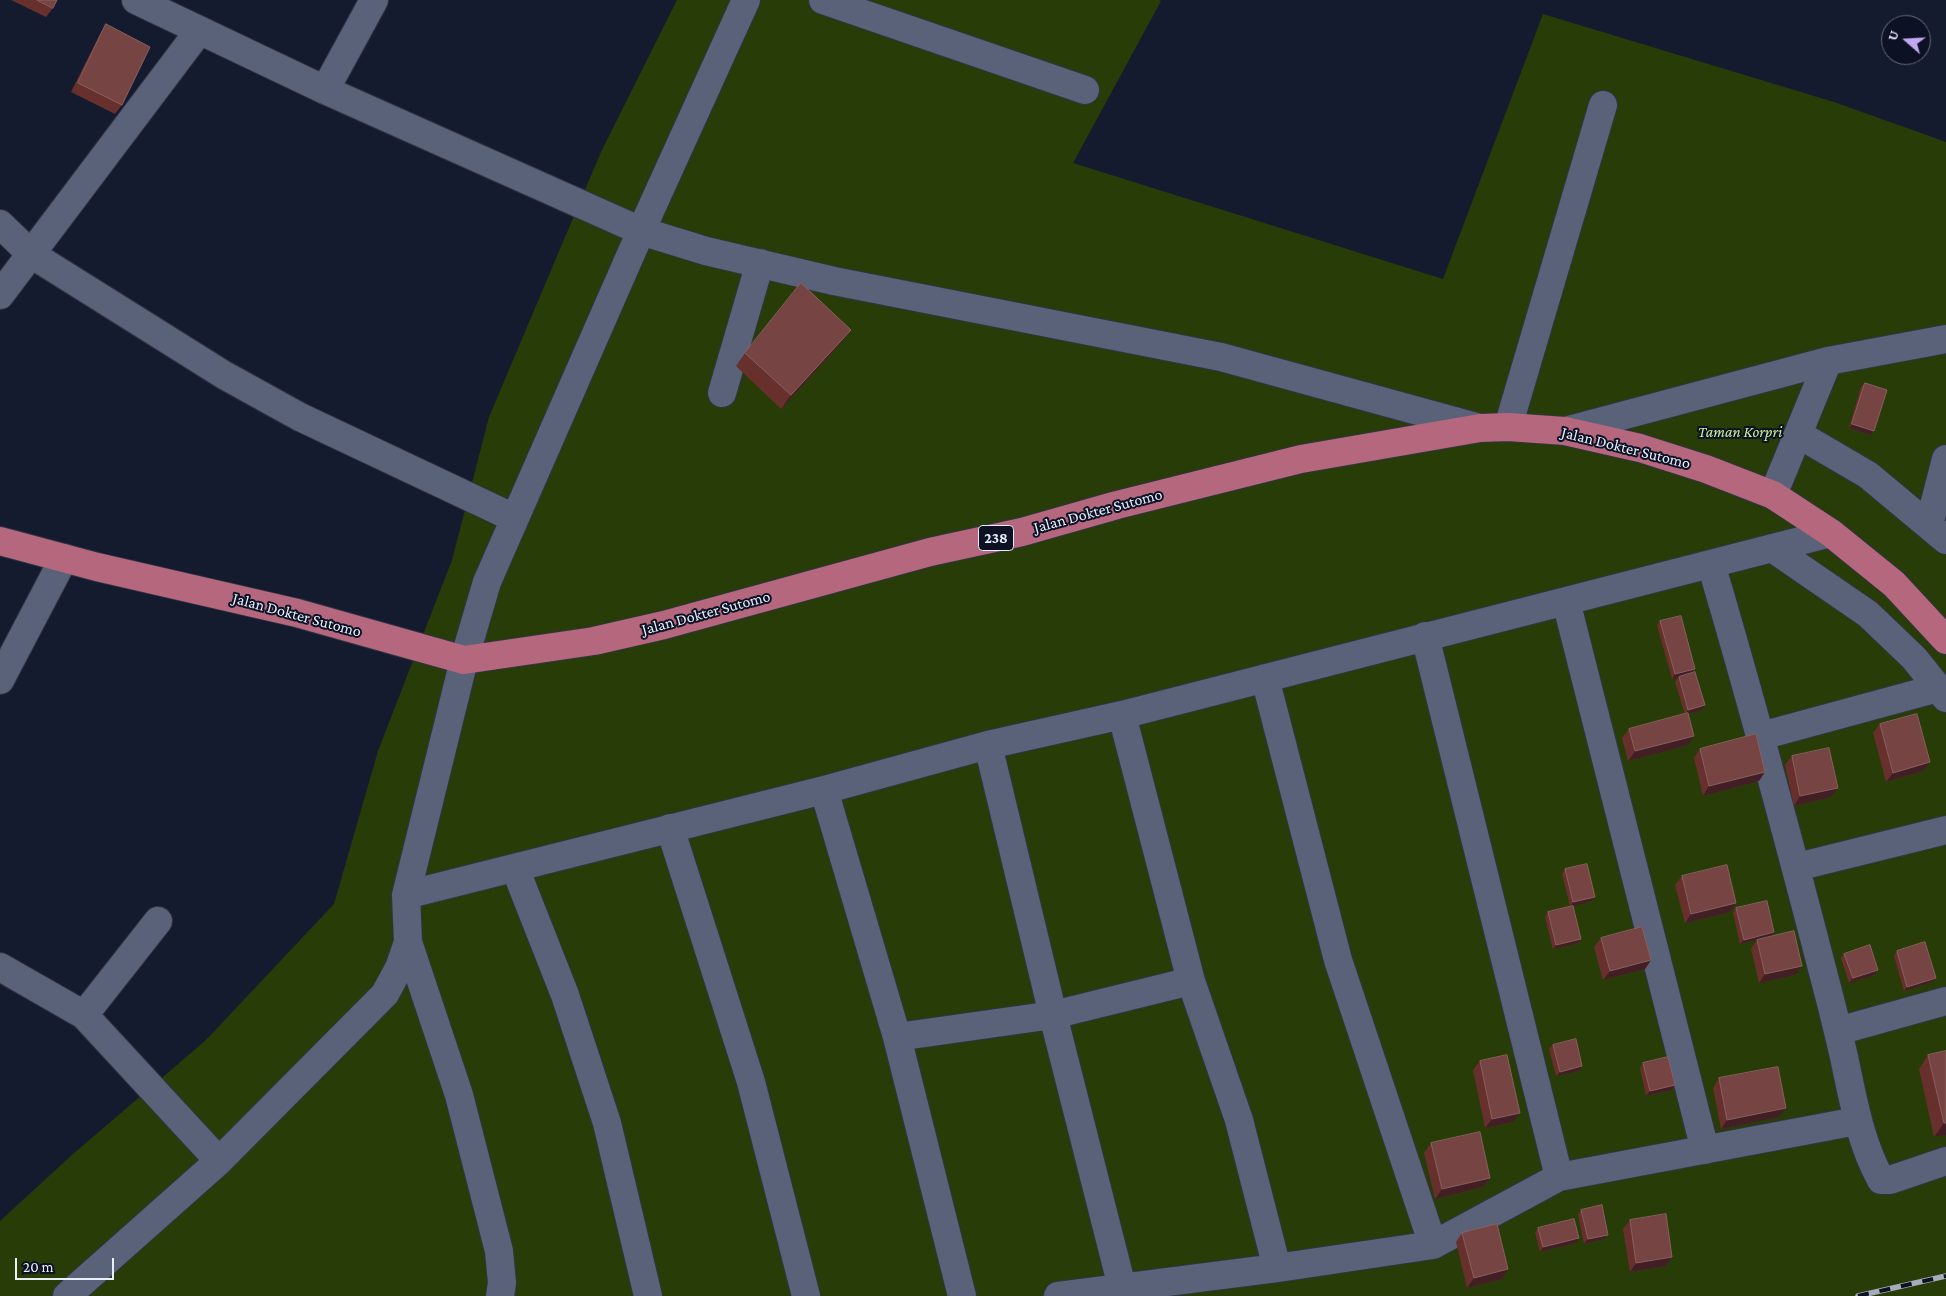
<!DOCTYPE html>
<style>
body{margin:0}
#map{position:relative;width:1946px;height:1296px;overflow:hidden;background:#151b2e;font-family:"Crimson Pro",serif}
canvas{display:block}
.north{position:absolute;left:1881px;top:15px;width:50px;height:50px;box-sizing:border-box;background:#0c1224;border:1px solid #646a7a;border-radius:50%;rotate:289deg;font-size:14px;font-weight:700;line-height:20px;text-align:center;color:#e9eefb}
.north::after{content:'';display:block;margin:auto;width:18px;height:22px;background:#c2a8f3;clip-path:polygon(50% 0,100% 100%,50% 72%,0 100%)}
.scale{position:absolute;left:15px;top:1258px;width:99px;height:22px;box-sizing:border-box;border:2px solid #e9eefb;border-top:0;padding-left:6px;font-size:15px;line-height:18px;white-space:nowrap;color:#e9eefb;-webkit-text-stroke:4px #0c1224;paint-order:stroke}
</style>
<div id="map">
<canvas width="1946" height="1296"></canvas>
<div class="north">U</div>
<div class="scale">20 m</div>
</div>
<script>
const ctx = document.querySelector('canvas').getContext('2d');
ctx.lineJoin = 'round';
function paint(path, color) { ctx.fillStyle = color; ctx.fill(path, 'evenodd'); }
function strokePath(path, color, width, dash) { ctx.strokeStyle = color; ctx.lineWidth = width; ctx.lineCap = dash ? 'butt' : 'round'; ctx.setLineDash(dash || []); ctx.stroke(path); }
function label(font, color, halo, rows, align = 'center') {
  ctx.font = font + ' "Crimson Pro",serif'; ctx.lineWidth = 4; ctx.setLineDash([]); ctx.textBaseline = 'middle'; ctx.strokeStyle = halo; ctx.fillStyle = color; for (const [text, x, y, turn = 0] of rows) {
    ctx.save(); ctx.translate(x, y); ctx.rotate((+turn || 0) * Math.PI / 180); ctx.textAlign = isNaN(turn) ? turn : align; if (halo) ctx.strokeText(text, 0, 0); ctx.fillText(text, 0, 0); ctx.restore();
  }
}
paint(new Path2D(`
 M677,0H1159L1161,1L1073,163L1443,279L1543,14L1834,102L1946,142V1296H0V1221L73,1154L206,1040L334,904L378,751L452,560L489,417L601,152Z`), '#283c07');
const minor = new Path2D(`
 M136,0L325,90L641,231L706,251L834,281L1221,357L1480,428
 M823,0L1085,90
 M325,90L374,0
 M0,224L31,254L224,375L300,417L514,518
 M0,295L199,31
 M722,393L760,263
 M1508,427L1603,105
 M1565,431L1828,361L1946,339
 M1798,434L1868,475L1946,540
 M1773,495L1828,361
 M1929,525L1946,459
 M1772,548L1868,614L1914,658L1946,698
 M1711,564C1752,702 1789,841 1825,980C1832,1006 1838,1031 1844,1057C1853,1099 1860,1142 1881,1180H1890L1946,1161
 M1566,601L1705,1150
 M1425,636L1559,1177
 M1265,678L1338,960L1433,1245
 M0,680L64,558
 M1122,715L1191,981L1239,1120L1277,1268
 M1761,736L1938,688
 M988,745L1053,1015L1122,1287
 M824,790L897,1037L962,1296
 M670,828L751,1082L806,1296
 M1797,867L1946,830
 M515,868L565,995L607,1123L648,1296
 M406,895L824,790L988,745L1122,715L1831,533
 M408,942L459,1095L499,1251L502,1283L500,1296
 M0,967L84,1015L219,1161
 M84,1015L158,921
 M1838,1031L1946,1001
 M897,1037L1053,1015L1191,981
 M67,1296L219,1161L385,994L399,968L408,942L406,895L464,660L487,582L641,231L746,0
 M1058,1296L1277,1268L1433,1245L1559,1177L1857,1121`);
const primary = new Path2D(`
 M0,541L97,567L297,613L464,660L594,641L664,625L930,552L1022,532L1117,505L1301,459L1480,428L1508,427L1565,431L1640,448L1706,469L1773,495L1831,533L1894,584L1946,640`);
strokePath(minor, '#313443', 30);
strokePath(primary, '#313443', 30);
strokePath(minor, '#596278', 28);
strokePath(primary, '#b5677e', 28);
const rail = new Path2D(`
 M1858,1296L1946,1276`);
strokePath(rail, '#a7acbb', 5.5);
strokePath(rail, '#0c1224', 4, [11]);
paint(new Path2D(`
 M11,0H57L53,8L46,17Z
 M106,24L122,105L115,114L71,92L100,34Z
 M841,343L781,409L736,366L745,353Z
 M1865,383L1871,435L1849,428L1861,387Z
 M1660,621L1695,669L1692,673L1702,710L1689,714L1688,745L1628,761L1622,738L1629,729L1685,714L1675,682L1679,677L1672,679L1657,625Z
 M1880,724L1923,771L1886,782L1873,733Z
 M1700,749L1759,781L1703,796L1694,758Z
 M1792,756L1831,797L1794,806L1785,765Z
 M1565,869L1595,897L1592,901L1573,906L1581,939L1578,943L1553,949L1545,917L1548,912L1570,906L1562,874Z
 M1682,876L1736,903L1730,912L1685,923L1675,885Z
 M1736,908L1771,937L1795,975L1759,983L1751,949L1757,940L1740,944L1733,913Z
 M1601,938L1651,960L1645,969L1603,980L1594,947Z
 M1897,951L1933,982L1904,991L1894,956Z
 M1844,954L1878,970L1875,975L1849,983L1841,958Z
 M1553,1045L1579,1071L1556,1076L1549,1049Z
 M1946,1051V1135L1934,1137L1919,1069L1928,1055Z
 M1480,1061L1513,1122L1485,1128L1473,1070Z
 M1643,1063L1675,1085L1672,1090L1646,1096L1640,1068Z
 M1719,1078L1786,1108L1779,1117L1721,1129L1713,1088Z
 M1431,1143L1490,1178L1483,1187L1435,1199L1424,1153Z
 M1581,1210L1604,1239L1584,1244L1578,1215Z
 M1630,1220L1672,1257L1666,1266L1630,1272L1623,1229Z
 M1538,1228L1576,1243L1540,1252L1535,1232Z
 M1462,1233L1502,1279L1467,1288L1456,1242Z`), '#68302d');
paint(new Path2D(`
 M851,330L841,343L781,409L791,395Z
 M1852,424L1874,431L1871,435L1849,428Z
 M1695,669L1692,673L1672,679L1675,674Z
 M1705,705L1702,710L1685,715L1688,710Z
 M1694,736L1688,745L1628,761L1635,751Z
 M1930,762L1923,771L1886,782L1893,773Z
 M1765,772L1759,781L1703,796L1709,786Z
 M1838,788L1831,797L1794,806L1800,796Z
 M1595,897L1592,901L1570,907L1573,902Z
 M1736,903L1730,912L1685,923L1691,914Z
 M1774,932L1771,937L1740,944L1744,940Z
 M1581,939L1578,943L1553,949L1556,945Z
 M1651,960L1645,969L1603,980L1610,971Z
 M1802,966L1795,975L1759,983L1765,974Z
 M1878,970L1875,975L1849,983L1853,978Z
 M1936,978L1933,982L1904,991L1907,987Z
 M1582,1066L1579,1071L1556,1076L1560,1072Z
 M1675,1085L1672,1090L1646,1096L1650,1091Z
 M1786,1108L1779,1117L1721,1129L1727,1120Z
 M1520,1113L1513,1122L1485,1128L1492,1119Z
 M1944,1123H1946V1135L1934,1137Z
 M1490,1178L1483,1187L1435,1199L1442,1189Z
 M1608,1235L1604,1239L1584,1244L1588,1239Z
 M1579,1238L1576,1243L1540,1252L1543,1247Z
 M1672,1257L1666,1266L1630,1272L1636,1263Z
 M1508,1269L1502,1279L1467,1288L1474,1278Z`), '#411f24');
const building = new Path2D(`
 M37,0H57L53,8Z
 M106,24L150,47L122,105L78,83Z
 M801,283L851,330L791,395L745,353Z
 M1865,383L1887,390L1874,431L1852,424Z
 M1681,616L1695,669L1675,674L1660,621Z
 M1695,672L1705,705L1688,710L1679,677Z
 M1688,713L1694,736L1635,751L1629,729Z
 M1917,714L1930,762L1893,773L1880,724Z
 M1756,734L1765,772L1709,786L1700,749Z
 M1829,748L1838,788L1800,796L1792,756Z
 M1587,864L1595,897L1573,902L1565,869Z
 M1727,865L1736,903L1691,914L1682,876Z
 M1767,901L1774,932L1744,940L1736,908Z
 M1573,906L1581,939L1556,945L1548,912Z
 M1642,927L1651,960L1610,971L1601,938Z
 M1794,931L1802,966L1765,974L1757,940Z
 M1925,942L1936,978L1907,987L1897,951Z
 M1870,945L1878,970L1853,978L1844,954Z
 M1576,1039L1582,1066L1560,1072L1553,1045Z
 M1946,1051V1123H1944L1928,1055Z
 M1507,1055L1520,1113L1492,1119L1480,1061Z
 M1668,1057L1675,1085L1650,1091L1643,1063Z
 M1778,1067L1786,1108L1727,1120L1719,1078Z
 M1480,1132L1490,1178L1442,1189L1431,1143Z
 M1602,1205L1608,1235L1588,1239L1581,1210Z
 M1666,1214L1672,1257L1636,1263L1630,1220Z
 M1574,1219L1579,1238L1543,1247L1538,1228Z
 M1497,1224L1508,1269L1474,1278L1462,1233Z`);
paint(building, '#764543');
strokePath(building, '#885f60', 1);
for (const [x, y, w] of [
 [996,538,35]
]) { const box = new Path2D(); box.roundRect(x - w / 2, y - 12.5, w, 25, 4); ctx.fillStyle = '#0c1224'; ctx.fill(box); strokePath(box, '#e9eefb', 1); }
label('bold 15px', '#e9eefb', null, [
 ["238",996,538]
]);
label('italic 16px', '#c8ef98', '#0c1224', [
 ["Taman Korpri",1740,432]
]);
label('16px', '#e9eefb', '#0c1224', [
 ["Jalan Dokter Sutomo",1626,448,14],
 ["Jalan Dokter Sutomo",1098,511,-15],
 ["Jalan Dokter Sutomo",706,613,-15],
 ["Jalan Dokter Sutomo",297,615,15]
]);
</script>
